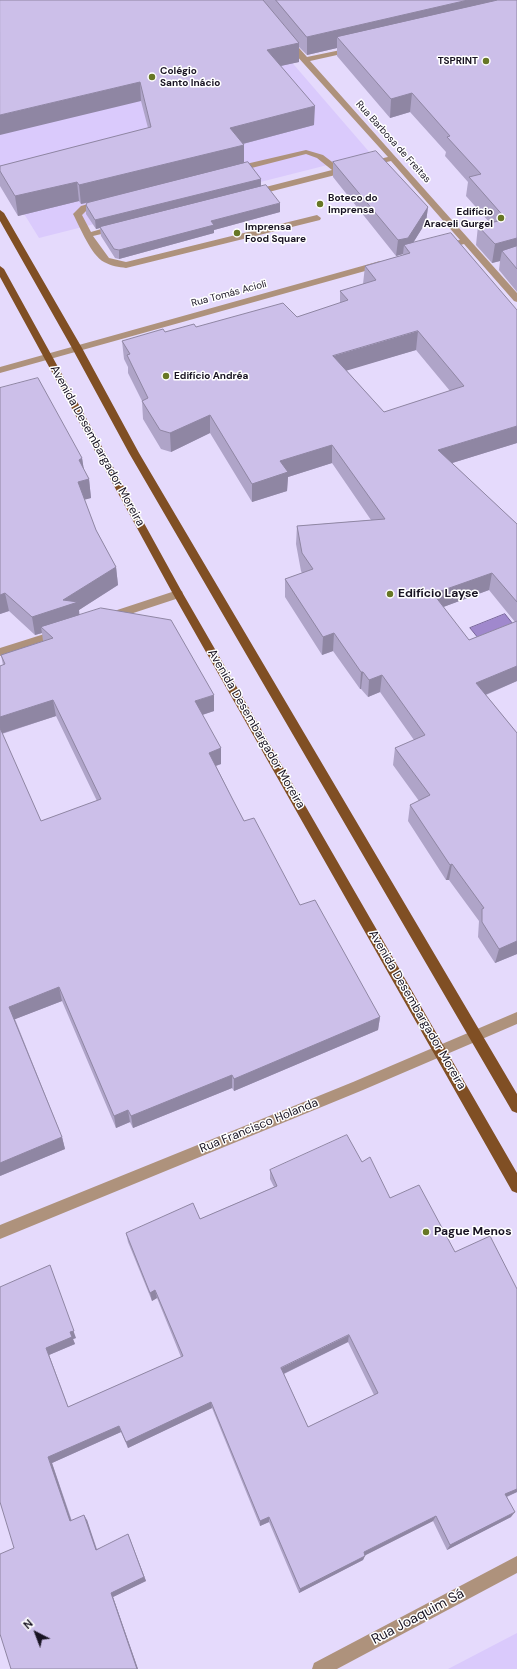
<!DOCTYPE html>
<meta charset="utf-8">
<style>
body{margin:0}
#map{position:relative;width:517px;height:1669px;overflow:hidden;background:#e5dafc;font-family:"DM Sans",sans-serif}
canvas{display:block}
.north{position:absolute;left:16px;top:1613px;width:40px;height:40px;-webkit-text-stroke:3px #fff;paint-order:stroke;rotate:318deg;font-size:11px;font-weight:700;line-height:16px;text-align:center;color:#181322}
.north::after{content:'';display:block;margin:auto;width:14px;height:18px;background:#181322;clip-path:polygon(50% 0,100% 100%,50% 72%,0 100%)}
</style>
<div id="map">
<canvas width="517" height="1669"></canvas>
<div class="north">N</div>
</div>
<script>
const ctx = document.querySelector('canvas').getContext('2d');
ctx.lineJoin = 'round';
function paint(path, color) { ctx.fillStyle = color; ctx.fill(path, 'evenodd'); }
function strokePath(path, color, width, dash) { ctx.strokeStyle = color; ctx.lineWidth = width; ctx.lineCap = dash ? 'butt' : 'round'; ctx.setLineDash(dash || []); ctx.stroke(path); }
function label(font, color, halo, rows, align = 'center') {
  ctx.font = font + ' "DM Sans",sans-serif'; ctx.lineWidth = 3; ctx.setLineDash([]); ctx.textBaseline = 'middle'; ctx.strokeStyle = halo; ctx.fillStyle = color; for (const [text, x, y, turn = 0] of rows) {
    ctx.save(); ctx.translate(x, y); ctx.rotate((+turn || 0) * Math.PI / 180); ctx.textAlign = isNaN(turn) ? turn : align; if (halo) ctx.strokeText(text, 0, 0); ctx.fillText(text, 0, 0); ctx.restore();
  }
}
paint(new Path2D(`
 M0,0H238L371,154L39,238L0,175Z
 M517,1633V1669H448Z`), '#dacafc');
const water = new Path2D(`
 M505,614L517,629L483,644L470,628Z`);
paint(water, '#a088cd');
strokePath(water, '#77659a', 1);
paint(new Path2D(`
 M286,40H292L307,57L355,47V51L310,61L517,293V302L514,301L464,244L444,249L441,248L440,246L441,244L460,240L391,161L369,166H366L365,164L366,162L388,157L286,44Z
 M306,150L323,155L340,168L348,166L352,169L351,171L253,196L249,193L250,191L332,170L317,158L306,154L236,172L232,169L233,167Z
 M102,200L106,203L105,205L87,210L82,215L91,232L115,225L118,226L119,228L118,230L93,236L109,258L126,262L317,215L321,218L320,220L126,268C119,267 111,266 104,262C91,255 80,227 73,214L81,206Z
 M380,261L384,264L383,266L0,373V367Z
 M178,590L182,591L183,594L182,597L109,621L105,620L104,617L105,614Z
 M57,630L61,631L62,634L61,637L0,656V648Z
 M517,1012V1024L363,1090L0,1239V1225L353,1082Z
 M517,1556V1573L337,1669H312L314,1663Z`), '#ae927c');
paint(new Path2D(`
 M0,210L4,213L82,348L139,453L517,1094V1113L512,1111L129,453L72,348L0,221Z
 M0,266L4,269L182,592L517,1173V1193L512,1191L173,594L0,277Z`), '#804f24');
paint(new Path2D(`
 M0,0H517V292L499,270L500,261L492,263L476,245L478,226L490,223L466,196L468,182L445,156L446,152L410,112L390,118L337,56V48L307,55L299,47V62L280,66L314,125L243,144L244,163L280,212L214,230V233L119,259L115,258L101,236L100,228L96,229L86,214V205L87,203L81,204L79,201L18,216L0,186V166L148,128L141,101Z
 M333,162L428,207L426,222L413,243L517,443L452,463L517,524V681L486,695L517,733V954L495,963L478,937L479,921L449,880H446L408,821L410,805L419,801L393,765L395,748L414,740L380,692L368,697L361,689H360L333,651L322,655L285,597V579L302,573L301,571L296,544L297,526L371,520L332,463L288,477L287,491L252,502L210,433L171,452L161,449L143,419L142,401L128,373V367L124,359L122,341L165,332L196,327L297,317L340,303V291L363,284L365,266L403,255V254L396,256L333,177ZM416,350L450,391L384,412L346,370ZM489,590L515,622L469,640L443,607Z
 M0,388L82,458L84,470L89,479L91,498L84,499L96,530L116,567L118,585L79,610V615L214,711L202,715L221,748V764L216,766L233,800L244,821L300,905L380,1017L378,1030L234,1091L232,1088L133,1128L130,1122L116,1128L62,1001L15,1019L62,1137L65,1149L0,1176V666L3,665L1,655L43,641L42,633L35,635L9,611L0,614ZM56,716L97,801L41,821L2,734Z
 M362,1162L390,1198L455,1252L517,1289V1492L507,1497L511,1517L447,1550L433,1521L365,1555L363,1560L299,1593L269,1522L260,1526L212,1408L128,1448L121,1432L52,1463L72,1521L87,1520L97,1549L130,1539L146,1581L113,1597L138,1669H11L14,1548L0,1287L76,1338L73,1339L75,1344L49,1355L68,1407L181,1357L157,1298L152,1301L128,1242L126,1233L200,1219L274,1187L270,1179V1170ZM348,1342L374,1395L308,1427L284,1374Z`), '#afa4c8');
paint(new Path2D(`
 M468,0H517L337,37V48L307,55V37Z
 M299,43V62L267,69V50Z
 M140,82L141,101L0,135V115Z
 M412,93L410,112L390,118L391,99Z
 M315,106L314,125L231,147L230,128Z
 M244,145V164L81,204L79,185Z
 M261,179V188L100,227V228L96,229L95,220Z
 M77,182L79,201L18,216L15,196Z
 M280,203V212L214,230V233L119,259V250L211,221Z
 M428,207L426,222L408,251L404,245L403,254L396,256L398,240Z
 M517,238V256L502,251L500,261L492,263L495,244Z
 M418,331L416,350L332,375L333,356Z
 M210,415V433L171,452L170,433Z
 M517,426V443L436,468L438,450Z
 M332,445V463L288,477L287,491L252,502V484L280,461Z
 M82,458L85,477L79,460Z
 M89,479L91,498L80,501L78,482Z
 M116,567L118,585L79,610L80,620L41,627L42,633L35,635L32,617L63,600Z
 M492,573L489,590L438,609L435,596L438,592Z
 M5,593L9,611L0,614V595Z
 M334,633L333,651L322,655L323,637Z
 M517,666V681L473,700L476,683Z
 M361,672H363L361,689H360Z
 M382,675L380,692L368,697L369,680Z
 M214,695V711L196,717L195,701Z
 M53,700L56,716L0,734V717Z
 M221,748V764L209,768V753Z
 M452,864L449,880H446L450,865Z
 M517,941V954L495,963L499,949Z
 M59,987L62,1001L13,1020L9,1007Z
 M380,1017L378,1030L234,1091V1079Z
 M232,1075V1088L133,1128L131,1116Z
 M128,1110L130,1122L116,1128L114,1116Z
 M62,1137L65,1149L0,1176V1163Z
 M50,1265L76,1338L73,1339L75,1344L49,1355L71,1414L46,1348L70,1332Z
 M155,1290L157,1298L152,1301L150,1293Z
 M349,1335L348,1342L281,1375V1368Z
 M211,1402L212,1408L128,1448L126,1442Z
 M119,1426L121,1432L52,1463L73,1526L70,1521L48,1457Z
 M517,1489V1492L501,1499L505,1494Z
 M515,1512L511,1517L447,1550L450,1545Z
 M84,1515L87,1520L98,1554L96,1550Z
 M436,1516L433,1521L362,1557L364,1552Z
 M269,1517V1522L260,1526V1521Z
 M128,1534L146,1581L113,1597L138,1669H136L111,1593Z
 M365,1556L363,1560L299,1593L300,1589Z`), '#8f86a3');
const building = new Path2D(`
 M0,0H263L299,43L267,50L315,106L230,128L244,145L79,185L77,182L15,196L0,171V166L151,127L140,82L0,115Z
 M276,0H468L307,37Z
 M498,0H517V238L495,244L478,226L506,219L469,177L481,174L447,137L450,136L412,93L391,99L337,37Z
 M376,151L428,207L408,238L398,240L333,162Z
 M248,162L261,179L95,220L86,205L87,203Z
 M266,185L280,203L211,221L214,225L119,250L114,249L100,227Z
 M451,233L517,310V426L438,450L517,524V602L492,573L438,592L440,595L435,596L469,640L517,621V666L476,683L517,733V941L499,949L482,922V909L484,908L452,864L450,865L410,805L430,795L395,748L425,735L382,675L369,680L363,672H361L334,633L323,637L285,579L313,569L302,553L297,526L385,519L332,445L280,461L288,472L252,484L210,415L170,433L160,430L142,401L148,398L127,355L130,354L122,341L163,329L165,332L194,324L196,327L283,303L297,317L348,300L340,291L376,280L365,266L410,253L404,245ZM418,331L464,386L384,412L333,356Z
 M517,246V269L502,251Z
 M38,378L82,458L79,460L89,479L78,482L96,530L116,567L63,600L78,602L32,617L5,593L0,595V388Z
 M101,608L171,620L214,695L195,701L221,748L209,753L233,800L244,821L254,818L300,905L315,900L380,1017L234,1079L232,1075L131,1116L128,1110L114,1116L59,987L9,1007L62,1137L0,1163V728L41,821L101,799L53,700L0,717V666L5,664L1,655L53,638L41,627Z
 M347,1135L362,1162L370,1157L390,1198L419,1185L455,1252L490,1236L517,1289V1489L505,1494L515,1512L450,1545L436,1516L364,1552L365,1556L300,1589L269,1517L260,1521L211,1402L126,1442L119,1426L48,1457L70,1521L84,1515L96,1550L128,1534L144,1577L111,1593L137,1669H11L0,1634V1554L14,1548L0,1502V1287L50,1265L74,1331L70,1332L72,1337L46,1348L68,1407L183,1356L155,1290L150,1293L126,1233L193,1203L200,1219L277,1186L270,1170ZM349,1335L378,1393L308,1427L281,1368Z`);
paint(building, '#ccbfe9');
strokePath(building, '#8f86a3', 1);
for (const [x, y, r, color] of [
 [486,61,4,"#677725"],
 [152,77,4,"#677725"],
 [320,204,4,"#677725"],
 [501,218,4,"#677725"],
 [237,233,4,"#677725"],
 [166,376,4,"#677725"],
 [390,594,4,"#677725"],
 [426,1232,4,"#677725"]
]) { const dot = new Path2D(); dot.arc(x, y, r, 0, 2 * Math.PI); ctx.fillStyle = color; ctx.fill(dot); strokePath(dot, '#fff', 1.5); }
label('bold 10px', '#181322', '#fff', [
 ["TSPRINT",478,61,"right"],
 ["Colégio",160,71],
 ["Santo Inácio",160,83],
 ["Boteco do",328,198],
 ["Imprensa",328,210],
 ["Edifício",493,212,"right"],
 ["Araceli Gurgel",493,224,"right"],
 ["Imprensa",245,227],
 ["Food Square",245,239],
 ["Edifício Andréa",174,376]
], 'left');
label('10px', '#181322', '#fff', [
 ["Rua Barbosa de Freitas",393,142,48],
 ["Rua Tomás Acioli",229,294,-15]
]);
label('12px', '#181322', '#fff', [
 ["Avenida Desembargador Moreira",97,446,61],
 ["Avenida Desembargador Moreira",256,729,60],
 ["Avenida Desembargador Moreira",417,1010,60],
 ["Rua Francisco Holanda",259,1126,-22]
]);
label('bold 12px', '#181322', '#fff', [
 ["Edifício Layse",398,594],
 ["Pague Menos",434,1232]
], 'left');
label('14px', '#181322', '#fff', [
 ["Rua Joaquim Sá",418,1617,-28]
]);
</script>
